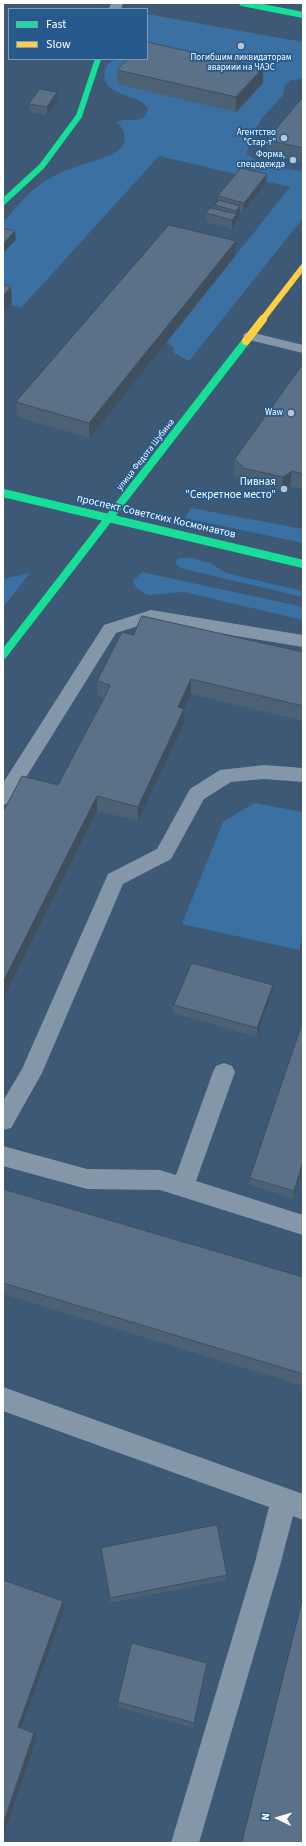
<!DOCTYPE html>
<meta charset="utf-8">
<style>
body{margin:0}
#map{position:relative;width:306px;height:1846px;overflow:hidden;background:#3d5975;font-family:"Source Sans 3",sans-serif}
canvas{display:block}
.frame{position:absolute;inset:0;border:4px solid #fff;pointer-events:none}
.legend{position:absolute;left:8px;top:8px;width:140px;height:52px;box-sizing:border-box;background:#265a8c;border:1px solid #7d9cba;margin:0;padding:5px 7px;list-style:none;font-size:12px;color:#fff}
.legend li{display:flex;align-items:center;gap:8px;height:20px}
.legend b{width:20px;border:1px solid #7d9cba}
.north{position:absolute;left:258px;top:1798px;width:40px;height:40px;-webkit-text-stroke:3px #265a8c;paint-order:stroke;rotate:275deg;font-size:11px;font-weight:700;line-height:16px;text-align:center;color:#fff}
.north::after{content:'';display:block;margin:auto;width:14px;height:18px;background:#fff;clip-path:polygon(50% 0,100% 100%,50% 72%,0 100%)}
</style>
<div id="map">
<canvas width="306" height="1846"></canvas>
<div class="frame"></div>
<ul class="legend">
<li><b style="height:5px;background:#16e098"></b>Fast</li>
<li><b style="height:5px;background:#ffcf43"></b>Slow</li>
</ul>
<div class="north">N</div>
</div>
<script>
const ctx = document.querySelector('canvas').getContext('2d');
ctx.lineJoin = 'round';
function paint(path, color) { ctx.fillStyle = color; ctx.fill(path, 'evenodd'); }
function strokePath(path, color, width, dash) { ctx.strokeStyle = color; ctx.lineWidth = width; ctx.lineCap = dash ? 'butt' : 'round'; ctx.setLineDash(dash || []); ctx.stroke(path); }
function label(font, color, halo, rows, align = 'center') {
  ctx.font = font + ' "Source Sans 3",sans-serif'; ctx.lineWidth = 3.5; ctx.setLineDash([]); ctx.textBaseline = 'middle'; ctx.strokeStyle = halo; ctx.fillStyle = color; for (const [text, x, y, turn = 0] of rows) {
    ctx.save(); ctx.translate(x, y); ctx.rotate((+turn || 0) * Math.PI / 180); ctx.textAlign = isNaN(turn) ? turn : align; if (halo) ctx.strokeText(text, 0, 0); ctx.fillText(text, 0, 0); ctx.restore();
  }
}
paint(new Path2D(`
 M147,14L303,42V78L292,80L285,85L283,95L263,117L250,137L247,154L258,162L268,166L303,171V218L189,361L174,353C175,347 171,345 166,343L290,187L159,156L21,308L11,305L12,302L3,292V222C15,210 26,194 39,185C49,178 63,171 75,167C94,160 144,153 117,122C127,115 144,128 148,108C137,92 99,97 105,70C109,54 134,59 147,59Z
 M191,508L303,529V543L185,518Z
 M180,558H192L210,563L226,573L303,591V597L180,568L175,562Z
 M142,572L303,607V620L184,592L149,595L137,589L133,581Z
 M30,573L3,607V579Z
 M254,803L303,812V937L299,950L182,924L223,822Z`), '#3a70a2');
paint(new Path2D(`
 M250,332L303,345V353L245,339L243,336L245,333Z
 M151,610L303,635V647L151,622L116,633L10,803L3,805V783L104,625Z
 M264,765L303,768V782L264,779L231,782L204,799L171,859L123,884L42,1073L11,1128L3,1130V1101L22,1069L108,874L157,849L190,789L220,770Z
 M224,1063L232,1066L235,1072L196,1181L303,1215V1235L160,1190L87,1189L3,1166V1146L87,1169L160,1170L176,1175L213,1072L216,1066Z
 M3,1387L303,1494V1520L293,1516L281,1562L199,1843H171L255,1562L269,1507L3,1411Z`), '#8497a9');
paint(new Path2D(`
 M111,3H123L121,9H109Z`), '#8497a9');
strokePath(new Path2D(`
 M242,3L303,15
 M3,202L42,166L79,116L98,59`), '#16e098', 6);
strokePath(new Path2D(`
 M3,493L303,564
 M3,655L246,341`), '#16e098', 8);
strokePath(new Path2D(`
 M262,320L303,267`), '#ffcf43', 6);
strokePath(new Path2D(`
 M246,341L263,319`), '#ffcf43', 8);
paint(new Path2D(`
 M263,68V83L236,112L117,84V70Z
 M303,97V162L266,154L267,140Z
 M57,101L47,115L30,113L29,104Z
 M266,183L243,212L240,211V214L237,219L236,223L232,229L206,222V213L214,208L215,205L218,202V196Z
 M236,241L235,256L90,438L17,417L16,402Z
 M303,364V489L290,486L282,492L243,483L234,474L235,459Z
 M133,635L303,652V721L191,694L184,709V724L138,821L97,811L3,999V812L58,785L104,698L98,696L97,681Z
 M272,993L257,1037L173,1013L174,1005Z
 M303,1021V1166L293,1198L249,1185L250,1178Z
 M3,1189L303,1277V1386L3,1294Z
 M101,1548L227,1575L226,1580L110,1603Z
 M207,1663L206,1668L193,1728L118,1707V1702Z`), '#4d6174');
paint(new Path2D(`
 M263,68V83L236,112V97Z
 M57,92V101L47,115V107Z
 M267,174L266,183L243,212L244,203Z
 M240,206V214L237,219L236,223L232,229V220L236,215V211Z
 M15,231L16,240L3,253V244Z
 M236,241L235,256L90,438L89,423Z
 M11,287L12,302L3,312V296Z
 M292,471L290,486L282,492L283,477Z
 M191,679V694L184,709V724L138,821V807L178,707Z
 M97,796V811L3,999V982Z
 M273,985L272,993L257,1037V1028Z
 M303,1162V1166L293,1198L294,1191Z
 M63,1601L64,1610L19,1734L18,1727Z
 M34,1733L36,1740L3,1837V1824Z`), '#3f4f5e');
const building = new Path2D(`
 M147,42L263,68L236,97L117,70L128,59H147Z
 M40,89L57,92L47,107L29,104Z
 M303,97V148L267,140Z
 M241,168L267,174L244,203L218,196Z
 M219,200L240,206L236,211L215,205Z
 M211,208L237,214L232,220L206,213Z
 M169,225L236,241L89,423L16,402Z
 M3,228L15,231L3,244Z
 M3,284L11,287L3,296Z
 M303,364V474L292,471L283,477L243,468L235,459Z
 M142,616L303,652V706L191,679L178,707L184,709L138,807L97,796L3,982V812L22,776L58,785L103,700L110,685L97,681L122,632L133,635Z
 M192,963L273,985L257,1028L174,1005Z
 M303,1021V1162L294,1191L250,1178Z
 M3,1189L303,1277V1374L3,1283Z
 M217,1525L227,1575L110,1598L101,1548Z
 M3,1580L63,1601L18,1727L34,1733L3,1824Z
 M303,1597V1843H242Z
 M132,1643L207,1663L194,1723L118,1702Z`);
paint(building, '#5a7187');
strokePath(building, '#3f4f5e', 1);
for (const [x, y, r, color] of [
 [241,46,4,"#bbc5cf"],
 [284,138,4,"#bbc5cf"],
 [293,160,4,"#bbc5cf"],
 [291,413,4,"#bbc5cf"],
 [284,489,4,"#bbc5cf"]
]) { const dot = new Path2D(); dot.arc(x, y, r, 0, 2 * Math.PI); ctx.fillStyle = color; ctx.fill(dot); strokePath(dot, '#265a8c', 1.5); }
label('9px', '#fff', '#265a8c', [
 ["Погибшим ликвидаторам",241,58,"center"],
 ["авариии на ЧАЭС",241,68,"center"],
 ["Агентство",276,133],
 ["\"Стар-т\"",276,143],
 ["Форма,",285,155],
 ["спецодежда",285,165],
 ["Waw",283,413]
], 'right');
label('9px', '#fff', '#265a8c', [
 ["улица Федота Шубина",146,455,-52]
]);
label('11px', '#fff', '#265a8c', [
 ["Пивная",276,483],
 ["\"Секретное место\"",276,496]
], 'right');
label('11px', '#fff', '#265a8c', [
 ["проспект Советских Космонавтов",156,517,13]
]);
</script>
